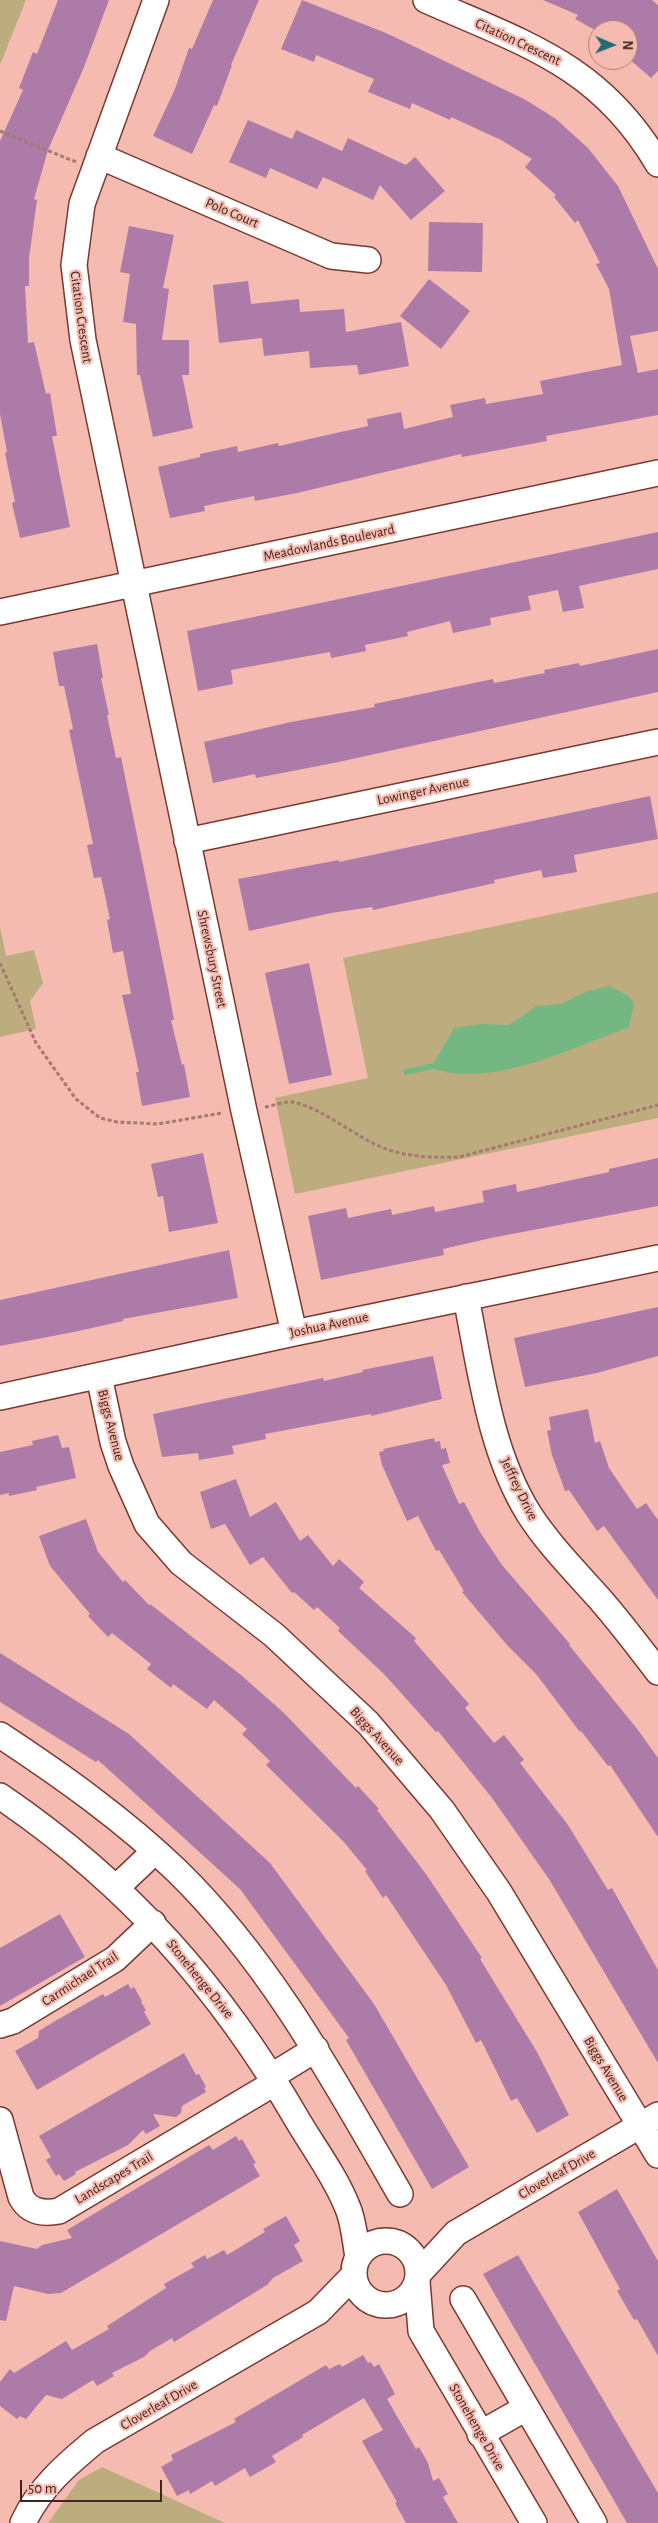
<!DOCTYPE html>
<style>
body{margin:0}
#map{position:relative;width:658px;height:2523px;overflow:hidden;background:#f6bbb0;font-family:"Alegreya Sans",sans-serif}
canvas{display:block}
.north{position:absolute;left:588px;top:20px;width:50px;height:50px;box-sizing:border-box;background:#f6bbb0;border:1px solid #ad7f76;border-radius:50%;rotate:91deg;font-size:14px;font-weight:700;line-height:20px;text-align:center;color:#40241f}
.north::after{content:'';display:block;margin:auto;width:18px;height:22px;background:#226b77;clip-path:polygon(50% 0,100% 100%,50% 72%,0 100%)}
.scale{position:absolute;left:20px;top:2480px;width:142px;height:22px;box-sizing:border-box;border:2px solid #40241f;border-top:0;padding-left:6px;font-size:15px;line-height:18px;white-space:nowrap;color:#40241f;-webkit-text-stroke:4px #f6bbb0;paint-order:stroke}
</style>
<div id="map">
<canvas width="658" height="2523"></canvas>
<div class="north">N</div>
<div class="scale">50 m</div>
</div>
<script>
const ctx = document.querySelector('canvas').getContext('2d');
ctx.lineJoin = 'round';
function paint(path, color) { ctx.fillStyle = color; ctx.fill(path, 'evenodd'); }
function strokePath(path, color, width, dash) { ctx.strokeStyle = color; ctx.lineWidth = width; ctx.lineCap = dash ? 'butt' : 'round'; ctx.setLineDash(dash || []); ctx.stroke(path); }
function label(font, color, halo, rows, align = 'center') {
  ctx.font = font + ' "Alegreya Sans",sans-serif'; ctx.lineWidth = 4.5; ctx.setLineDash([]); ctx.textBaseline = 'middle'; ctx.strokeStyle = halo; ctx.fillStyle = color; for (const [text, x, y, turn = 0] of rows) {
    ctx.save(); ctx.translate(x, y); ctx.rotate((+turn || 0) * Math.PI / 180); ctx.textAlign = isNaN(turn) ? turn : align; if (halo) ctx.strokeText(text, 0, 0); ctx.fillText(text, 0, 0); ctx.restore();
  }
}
paint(new Path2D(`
 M0,0H26L0,65Z
 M658,892V1118L295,1194L275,1098L368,1078L343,958Z
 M0,927L6,956L34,950L43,983L30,1001L36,1029L0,1037Z
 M102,2467L225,2523H48L79,2480Z`), '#bdac7e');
paint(new Path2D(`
 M609,986L629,996L634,1003L629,1027C574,1047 489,1090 431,1068L454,1028L482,1024L509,1025L537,1006L561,1004L588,991Z`), '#74b783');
strokePath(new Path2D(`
 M406,1072L438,1065`), '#74b783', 5.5);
paint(new Path2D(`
 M58,0H109L84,67L48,150L34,199L37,200L29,258V286H25L28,343L34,342L46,394L50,393L57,436H52L70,527L20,538L12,503L15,502L5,453L7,452L0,414V141L23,90L19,88L33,52L37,54Z
 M213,0H259L231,65H232L217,106L214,105L192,154L153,136L175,89L189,48L192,49Z
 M302,0L386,33L526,100L556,119L588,148L618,186L658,269V331L630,336L638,373L658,369V415L546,436L547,441L462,457L461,454L297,493L255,501L254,496L204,506L205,511L170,518L158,467L200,457V454L237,446L238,452L278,443L279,446L336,433L368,426L367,419L401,412L404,429L453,417L450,405L485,398L486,404L543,394L540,381L622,365L609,289L596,264L600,263L578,220L575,223L554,197L556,195L525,167L532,159L501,140L451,117L450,120L412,103L410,109L368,92L374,79L316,55L314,62L281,49Z
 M543,0H652L658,5V71L651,78L628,58V30H595L575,19L578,15Z
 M248,120L292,139L296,130L342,151L348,138L406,165L415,157L445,191L411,220L380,185L373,200L323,177L317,189L270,168L266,178L229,162Z
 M429,222L483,223L482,272L428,271Z
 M129,226L174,235L163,288L169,289L162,340H189V375H182L193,428L153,437L140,375H137L136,324L123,322L130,274L120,272Z
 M429,279L470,311L441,349L400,316Z
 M248,281L251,304L299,299L300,312L344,309L346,332L401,322L409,366L359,375L357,365L310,368L309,351L264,356L262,338L219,343L213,285Z
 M658,532V569L579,586L584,608L563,612L558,590L528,596L531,610L490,618L491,625L453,633L450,621L407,632L408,636L365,645L366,651L331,658L330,652L231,670L233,684L198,691L187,631Z
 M97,644L103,678H101L109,715H107L116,758L121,757L168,987L174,1020H171L182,1065L184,1064L190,1097L142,1106L136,1072H139L122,995L131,994L123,951L113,953L107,920L110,919L101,877L94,878L87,845L93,844L69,730L73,729L64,686H59L53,652Z
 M658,649V692L334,763L256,778L255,774L213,783L204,742L291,722L375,707L374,704L493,679L494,683L545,673L544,670L579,663L580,666Z
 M650,796L658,839L574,855L577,872L543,878L541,870L494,880L495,883L373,910L372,907L331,913L249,931L238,879L339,860V862Z
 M309,963L332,1075L289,1084L265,973Z
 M203,1153L218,1223L169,1232L163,1196L158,1197L151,1164Z
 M658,1158V1206L491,1238L443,1249L444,1255L321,1280L308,1216L346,1208L348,1218L391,1209L392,1215L434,1206L435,1212L484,1202L482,1191L516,1184L517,1192L609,1172V1169Z
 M229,1250L238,1298L123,1319V1321L74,1332L0,1346V1300Z
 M658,1307V1356L597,1373L525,1387L514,1338Z
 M433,1356L442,1399L371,1416V1414L265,1434L266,1439L232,1446L234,1454L199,1460L198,1453L162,1457L153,1414L323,1378L324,1381L363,1372L362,1370Z
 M588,1409L595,1443L600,1441L609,1468L637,1509L646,1503L658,1520V1600L604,1526L597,1531L569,1490L565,1491L552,1455L547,1431L551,1430L549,1417Z
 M58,1435L62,1448L69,1447L76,1478L36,1487L37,1490L9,1496V1493L0,1495V1452L33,1445L32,1441Z
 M434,1438L435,1442L440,1441L441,1449L446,1448L450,1463L442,1465L459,1504L464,1502L480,1532L502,1565L570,1644L569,1645L638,1730L658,1758V1837L610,1765L608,1766L581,1731L580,1732L536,1674L507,1645L462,1592L464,1591L439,1550L436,1551L418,1516L407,1521L382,1465L379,1452L384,1451L383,1449Z
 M236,1479L250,1517L276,1502L300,1541L308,1535L333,1566L339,1559L364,1582L359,1588L416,1638L414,1641L469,1704L465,1708L494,1743L504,1735L524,1760L520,1763L568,1825L608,1890L612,1888L658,1970V2063L549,1879L492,1798L438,1731L436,1732L384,1674L338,1631L340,1628L317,1607L314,1610L294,1592L292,1593L263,1557L250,1565L225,1524L211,1529L200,1492Z
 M86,1519L98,1552L123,1582L125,1580L149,1605L150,1604L241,1675L284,1713L356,1788L358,1786L379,1809L377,1810L426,1874L482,1958L480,1959L537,2052L569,2115L537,2133L517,2098L511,2101L481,2040L476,2043L446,1985L386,1895L383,1898L365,1871L367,1870L343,1841L266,1765L270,1761L242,1734L247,1729L214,1700L207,1709L173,1684L171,1688L147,1669L151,1664L112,1633L108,1637L88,1616L90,1614L50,1566L39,1536Z
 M0,1653L129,1734L270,1863L374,2004L469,2167L432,2189L346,2040L349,2038L240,1889L98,1760L96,1762L0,1702Z
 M60,1914L85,1957L0,2006V1948Z
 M128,1984L131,1989L134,1987L142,2001L141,2002L146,2010L144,2012L151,2024L37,2090L15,2051L38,2038L39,2031L55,2021L103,1994L105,1997Z
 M184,2053L196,2075L199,2074L206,2087L204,2088L206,2092L182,2106L181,2113L176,2117L153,2114L160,2126L146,2134L143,2130L128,2145L75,2172L76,2174L64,2181L59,2174L56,2176L46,2160L51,2157L39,2136Z
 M236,2136L239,2141L242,2139L256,2163L253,2164L260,2176L61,2293L48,2294L14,2286L6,2321L0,2320V2241L37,2249L42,2245L72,2238L67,2230L209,2145L213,2150Z
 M617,2189L658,2261V2356L637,2319L634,2320L617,2291L620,2289L578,2212Z
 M286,2216L300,2241L294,2245L303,2261L273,2278L267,2285L174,2342L172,2338L150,2351L144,2357L112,2373L114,2376L97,2386L93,2380L62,2399L46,2395L26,2419L20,2416L17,2419L0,2406V2382L10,2369L14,2373L66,2341L72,2350L109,2329L107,2326L166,2288L164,2284L194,2267L191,2263L205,2255L207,2259L224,2250L227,2255L265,2232L263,2229Z
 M518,2255L658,2493V2523H627L483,2274Z
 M363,2355L368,2363L371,2362L374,2367L379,2364L395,2394L387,2399L416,2449L419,2447L428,2463L433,2481L439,2478L448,2494L443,2497L458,2523H406L395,2503L397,2502L362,2441L383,2430L364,2398L302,2435L303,2437L272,2456L276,2462L250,2477L245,2468L215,2486L212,2481L190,2494L189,2490L177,2496L161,2467L173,2460L171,2455L236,2422L234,2419L326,2365L329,2369L340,2364L342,2367Z`), '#ad7ba8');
const minor = new Path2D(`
 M156,0L82,204L74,265L83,340L244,1111L294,1333
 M426,0C525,44 600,65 658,164
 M99,156L331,256L368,260
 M0,612L658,473
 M187,841L658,742
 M466,1297C480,1368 490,1452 529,1514C549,1545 575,1571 599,1598C620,1622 639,1647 658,1672
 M99,1376L113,1442L121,1466L147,1524L181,1563L274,1635L368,1723L442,1810L499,1892L658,2155
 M0,1397L294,1333L658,1258
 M0,1735C62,1776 123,1819 177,1871C272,1964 334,2080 400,2194
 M0,1796C128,1883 221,1988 298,2121C314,2148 335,2176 347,2206C354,2221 355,2241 358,2257
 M117,1887L155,1851
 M0,2025L13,2021L115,1959L153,1923
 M272,2076L316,2049
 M0,2120L21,2197C29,2212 43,2214 59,2211L276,2082
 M354 2273a32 32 0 1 1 64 0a32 32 0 1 1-64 0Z
 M419,2273L456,2233L658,2115
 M417,2282L421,2331L534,2523
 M463,2299L594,2523
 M480,2434L526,2408
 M23,2523C39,2488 66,2465 95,2441L318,2312L354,2275`);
strokePath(minor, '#783a31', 28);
strokePath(new Path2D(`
 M0,131L76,162
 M0,963L36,1043L76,1099L100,1118L117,1122L158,1124L222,1113
 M265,1107C273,1106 284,1101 292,1102C322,1107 356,1138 386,1149C409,1157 435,1158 459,1157L658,1105`), '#a67970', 3, [4, 2.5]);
strokePath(minor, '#fff', 25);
label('14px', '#40241f', '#f6bbb0', [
 ["Citation Crescent",518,42,25],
 ["Polo Court",232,213,23],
 ["Citation Crescent",81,317,82],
 ["Meadowlands Boulevard",329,543,-12],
 ["Lowinger Avenue",423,791,-12],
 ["Shrewsbury Street",212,959,78],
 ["Joshua Avenue",329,1325,-12],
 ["Biggs Avenue",111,1425,76],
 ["Jeffrey Drive",519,1489,64],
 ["Biggs Avenue",377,1736,48],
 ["Carmichael Trail",80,1979,-33],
 ["Stonehenge Drive",200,1979,51],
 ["Biggs Avenue",606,2069,59],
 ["Cloverleaf Drive",557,2174,-30],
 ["Landscapes Trail",114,2178,-31],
 ["Cloverleaf Drive",159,2405,-30],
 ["Stonehenge Drive",477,2427,60]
]);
</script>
